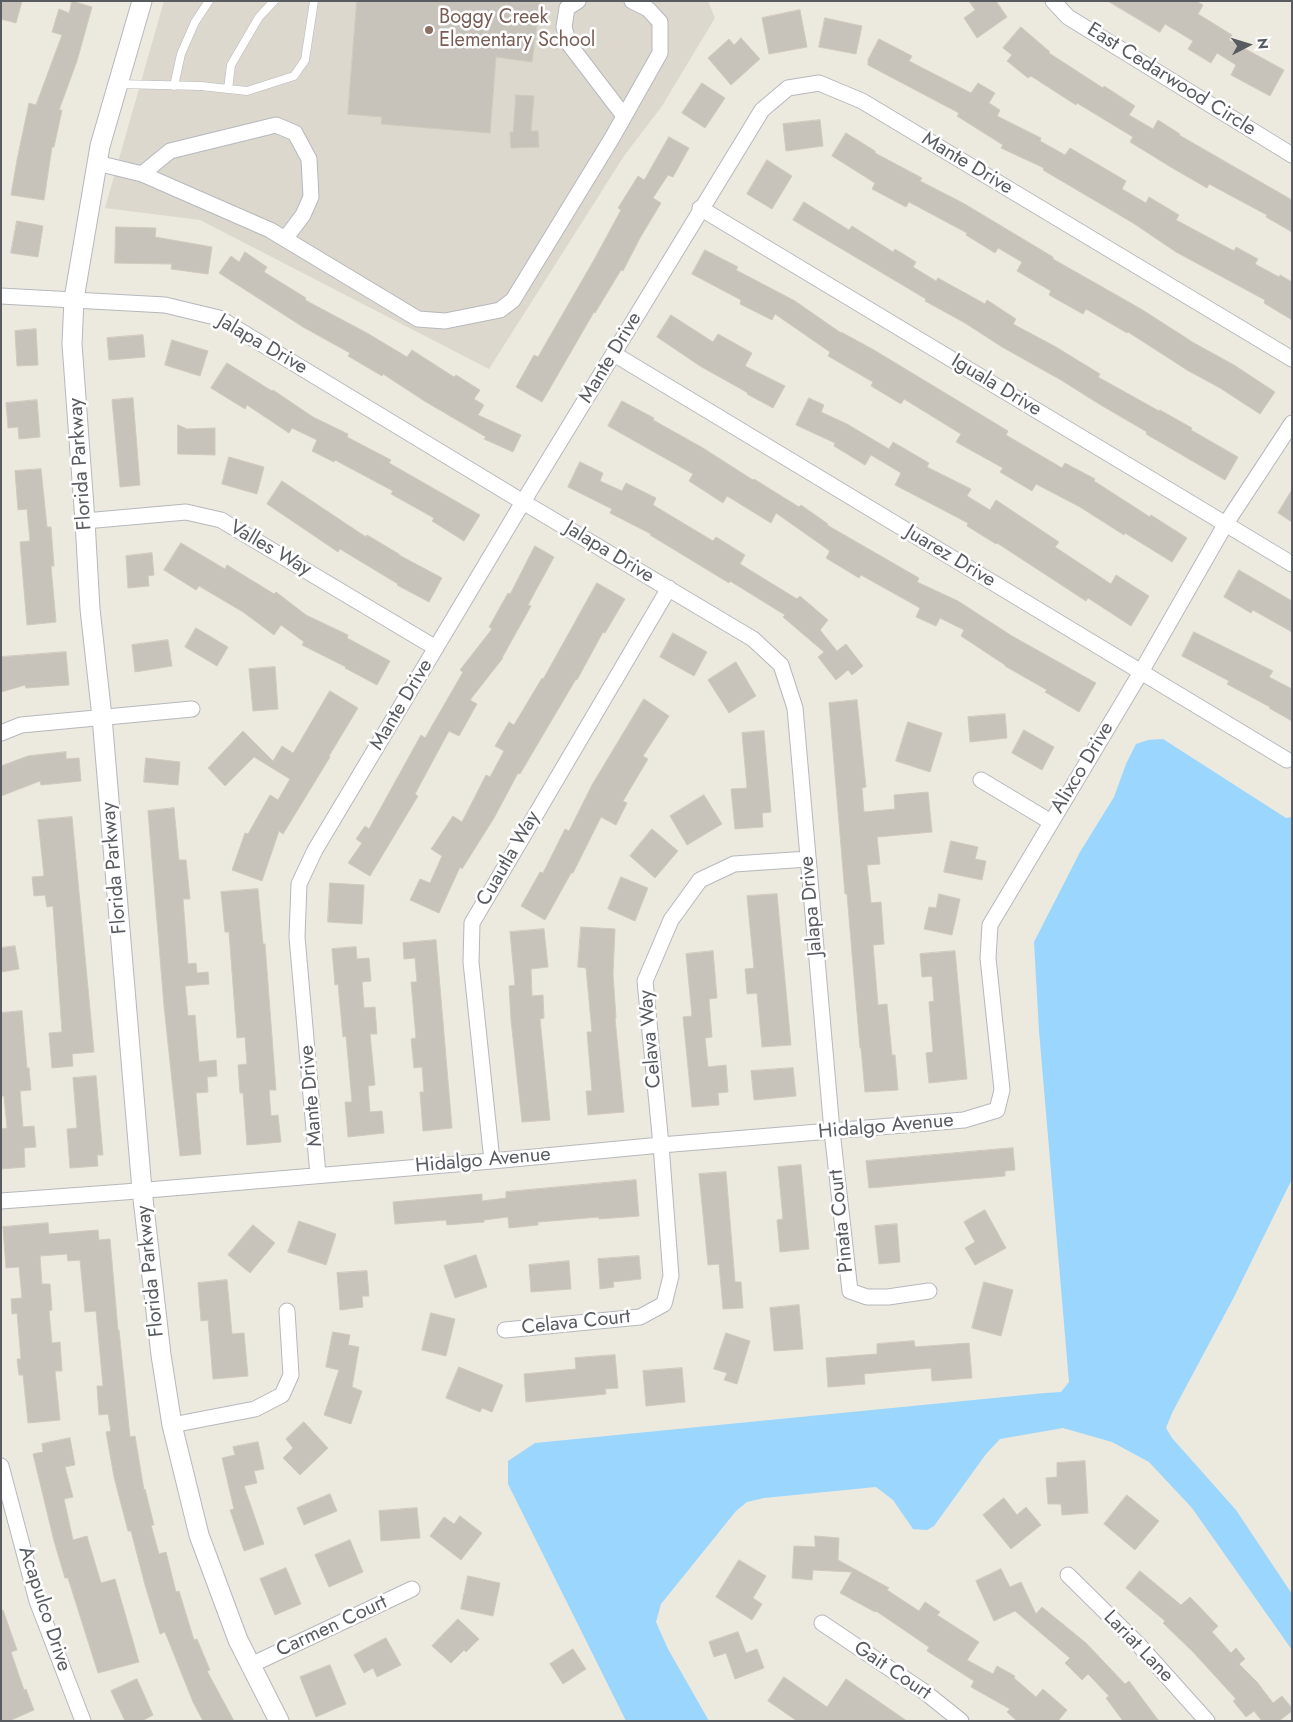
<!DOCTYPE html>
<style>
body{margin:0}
#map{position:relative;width:1293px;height:1722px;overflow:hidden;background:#ece9de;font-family:Jost,sans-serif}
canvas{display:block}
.frame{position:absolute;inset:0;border:2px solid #585c61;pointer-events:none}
.north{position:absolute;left:1223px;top:20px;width:50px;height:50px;-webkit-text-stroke:4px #fff;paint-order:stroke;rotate:85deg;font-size:14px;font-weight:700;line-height:20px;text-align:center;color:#585c61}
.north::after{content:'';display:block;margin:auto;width:18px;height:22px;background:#585c61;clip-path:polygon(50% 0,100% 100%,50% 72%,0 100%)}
</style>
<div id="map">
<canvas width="1293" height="1722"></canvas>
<div class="frame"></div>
<div class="north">N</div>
</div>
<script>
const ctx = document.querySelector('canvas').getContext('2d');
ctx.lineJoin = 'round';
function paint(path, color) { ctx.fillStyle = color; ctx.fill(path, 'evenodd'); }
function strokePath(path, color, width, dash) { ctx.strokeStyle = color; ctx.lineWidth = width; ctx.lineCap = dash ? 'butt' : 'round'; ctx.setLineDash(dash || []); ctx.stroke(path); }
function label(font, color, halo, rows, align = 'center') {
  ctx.font = font + ' Jost,sans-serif'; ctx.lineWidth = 5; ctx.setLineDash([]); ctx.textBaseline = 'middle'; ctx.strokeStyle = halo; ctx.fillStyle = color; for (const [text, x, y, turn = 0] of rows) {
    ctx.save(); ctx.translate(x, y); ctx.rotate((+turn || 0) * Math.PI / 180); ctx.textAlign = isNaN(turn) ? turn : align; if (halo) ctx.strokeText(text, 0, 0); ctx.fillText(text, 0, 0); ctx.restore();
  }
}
paint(new Path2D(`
 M164,1H708L715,18L662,106L624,156L489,369L200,220L105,208Z`), '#dcd8cd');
paint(new Path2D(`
 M1163,739L1286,818L1292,817V1179L1233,1299L1172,1413L1166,1428L1172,1438L1236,1510L1292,1594V1650L1192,1508L1149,1462L1112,1442L1063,1428L1000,1439L986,1454L934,1526L927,1530L913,1529L893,1500L876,1487L764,1498L747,1502L736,1511L661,1604L656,1622L668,1649L709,1721H626L508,1484V1461L535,1443L1045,1393L1061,1392L1069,1382L1039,1031L1034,942L1080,852L1114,797L1126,764L1136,744L1148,740Z`), '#9bd6ff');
const building = new Path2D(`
 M1,1H22L16,23L1,19Z
 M72,1L92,7L77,61L59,110H62L54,147H52L44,200L11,195L17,160L29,103L36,105L62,35L52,32L59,9L69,13Z
 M357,1L540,2L532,62L496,57L490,133L381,124L382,117L348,114Z
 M969,1H996L1007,17L977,38L964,18L975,10Z
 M1108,1H1196L1203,5L1198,14L1232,35L1229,40L1284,70L1270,96L1231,75L1236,65L1217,53L1211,63L1188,49L1193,41L1165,24L1160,32Z
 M800,10L807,47L769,54L762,18Z
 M825,18L862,26L856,54L819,47Z
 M1021,27L1050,52L1049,53L1103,88L1104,86L1135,106L1129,115L1153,129L1158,120L1180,134L1179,135L1292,200V232L1266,217L1267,215L1209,184L1207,188L1174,169L1130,142L1133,137L1077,103L1076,105L1031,76L1028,78L1007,61L1012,55L1003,48Z
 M741,38L760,59L731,85L708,58L729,39L734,45Z
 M879,39L912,56L909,61L971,93L978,83L995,93L989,103L1000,110L997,116L1041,138L1040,141L1065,155L1070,148L1126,181L1122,189L1146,203L1149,197L1179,215L1176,220L1234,251L1236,247L1258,259L1255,264L1279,277L1280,275L1292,282V320L1264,303L1265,300L1176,252L1133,223L1043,170L1044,168L1001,148L1003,145L957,116L959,113L868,65V60Z
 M702,83L725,98L705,128L682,113Z
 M516,95L534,96L531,131H538L539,147L511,148L510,132H513Z
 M820,120L823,146L786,151L783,124Z
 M846,133L875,151V153L922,178L920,181L963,203L1053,257V259L1141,309L1194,343L1234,365L1275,392L1260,414L1220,388L1187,370L1128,332L1127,333L1086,309L1083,314L1049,295L1051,291L1017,271L1022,262L998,248L995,253L966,235L967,233L909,202L906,207L872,189L875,183L832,156Z
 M669,137L689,148L673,177L668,175L653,198L661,203L640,238L623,271L621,270L595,313L594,312L542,402L516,387L534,355L538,357L595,258L621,210L618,208L638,176L644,180Z
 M767,160L792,176L772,209L747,194Z
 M804,202L849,230L852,226L893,252L895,249L916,262L913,267L936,281L938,278L985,304L987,300L1016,319L1013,324L1056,347L1100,374L1098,377L1159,411L1160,410L1192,428L1191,430L1238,457L1225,480L1146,434L1147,432L1099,404L1061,380L1002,347L965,323L925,301L926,299L793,220Z
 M17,221L43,226L38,257L11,253Z
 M116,227L156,228L155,237L212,247L208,274L171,269L172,264L115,263Z
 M705,250L738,267L736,270L795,301L841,333V332L874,350L1008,431L1006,435L1062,468L1065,463L1095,479L1094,481L1150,517L1151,515L1187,538L1172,562L1125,533L1124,535L1080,507L1036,484L1032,491L1000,472L1003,468L956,442L961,434L904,399L901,404L871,386L873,382L828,356L830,352L775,314L772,320L740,304L741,300L692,274Z
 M245,252L267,267L264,272L306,298L305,300L367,333L407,357L412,350L454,377L456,375L480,390L474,399L484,405L478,415L521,435L513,452L484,439L486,437L426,402L383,374L382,376L348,356L350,353L303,327L219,273L231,256L239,262Z
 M671,315L713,342L718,334L752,353L745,366L785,386L773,408L747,394L748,393L700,366L657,337Z
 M36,329L38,365L17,366L15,331Z
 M143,335L145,357L109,360L107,338Z
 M172,340L208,351L200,376L165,365Z
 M227,363L272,391L273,390L313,417L348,434L347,437L391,460L389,463L480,515L464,541L432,521L434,518L391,494L393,491L335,460L334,462L312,451L317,440L292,428L289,433L247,405L245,409L211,388Z
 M133,398L140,485L120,487L112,400Z
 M809,398L824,405L821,412L847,424L889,449L893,442L929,463L927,467L971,489L967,496L990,510L996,500L1059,542L1055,547L1111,584L1116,575L1149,596L1131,626L1088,598L1086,601L997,543L996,544L967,526L968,523L895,485L901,473L871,455L865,465L834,446L835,443L796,425Z
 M37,400L40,437L19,439L18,427L8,428L6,403Z
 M622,401L654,418L653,420L703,448L753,480L754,479L799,507L801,505L828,524L827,525L919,578L917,582L958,601L1012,636L1096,683L1079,712L1045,692L1047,690L1005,666V665L961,636L964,630L940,618L936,626L916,617L920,608L861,575L859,578L826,558L830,551L776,513L771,523L727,496L723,503L689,481L693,474L608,426Z
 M178,425L187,429L215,428V455L178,454Z
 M229,457L264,467L257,494L222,484Z
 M580,462L603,473L600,481L622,491L626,483L656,498L653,505L713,541L716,537L745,555L740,564L797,599L800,596L828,620L820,630L837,651L846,644L863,666L852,675L848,670L836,680L818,657L824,652L783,617L785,615L730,581L729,583L650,535L651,534L610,513L612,509L568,487Z
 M41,469L47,527H51L54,566H51L56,622L27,625L20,542L30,541L27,509L18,510L15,471Z
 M282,481L366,537L367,535L399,554V555L442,578L429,602L397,585L398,584L340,549L338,552L267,504Z
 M1292,490V522L1278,513Z
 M181,543L225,569L227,565L274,594L276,592L306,615L348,635L347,638L390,661L377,685L345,668L346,667L302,645L304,642L281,625L274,635L243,612L199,586L196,590L164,570Z
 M535,546L554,557L528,605L531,606L502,658H503L470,700L477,704L459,736L449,731L415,794L418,796L370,876L348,863L362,843L356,839L365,826L369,829L421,735L425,738L463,672L460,670L492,629L489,627L508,593L510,594Z
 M152,553L154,575L148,576L149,586L128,588L126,556Z
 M1239,570L1292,601V632L1253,610L1251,613L1224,597Z
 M597,583L625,599L605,633L603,632L577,680L576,679L520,774L518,773L494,818L462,869L460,867L439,913L410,900L420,879L430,883L442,856L431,849L453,816L462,822L486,775L490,777L504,751L495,746L509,722L514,725L542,678L543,679Z
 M196,628L228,647L217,666L185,647Z
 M1194,632L1273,671L1269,677L1292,689V721L1269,708L1270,707L1227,684L1229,681L1182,656Z
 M673,633L707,652L694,676L660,657Z
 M168,640L172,666L135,672L132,645Z
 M66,652L69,685L26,688L25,685L1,692V657Z
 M736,662L756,696L729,713L708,680Z
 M275,667L278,709L253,711L249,669Z
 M330,691L358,708L329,756L330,757L283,834L279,831L262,881L232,870L245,833L248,834L270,795L278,800L290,779L254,757L225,786L208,768L243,731L273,761L282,746L293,753Z
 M644,699L669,716L643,756L648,759L623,801L627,803L616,825L601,817L573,873H571L545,920L521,906L540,872L543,873L565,829L569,831L592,785Z
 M857,700L866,787L862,788L864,812L895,809L894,795L928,792L932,832L877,837L880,864L867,865L871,903L881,902L884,944L873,945L878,1005L887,1004L892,1055H895L898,1090L865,1092L861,1048H860L847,894H845L829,703Z
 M1005,714L1007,738L970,742L968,717Z
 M908,722L942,733L930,772L896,761Z
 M1024,730L1054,747L1042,770L1012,753Z
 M764,731L771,812L762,813L763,827L735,829L731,789L747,788L742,733Z
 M66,752V759L79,758L81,781L41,785L40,781L1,796V766L28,756Z
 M146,758L180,762L178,785L144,782Z
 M704,795L722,824L687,845L670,816Z
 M174,808L179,860H186L190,899H183L188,964L196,963L197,973L208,972L209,984L185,986L188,1016L195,1015L199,1062L216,1060L217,1076L207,1077L208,1092L196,1093L201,1154L180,1156L164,1006L148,811Z
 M72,817L94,1052L72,1054L73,1066L52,1068L49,1033L62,1032L53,906L47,907L45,895L34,896L32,877L44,876L38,820Z
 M652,829L678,851L655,878L630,856Z
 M951,841L978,847L975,859L986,861L982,880L944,872Z
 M621,877L648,888L635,921L608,909Z
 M330,883L364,885L362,924L328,922Z
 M258,889L263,944H265L276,1090H269L271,1116L278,1115L281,1142L247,1145L243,1093H240L238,1065L247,1064L245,1037L237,1038L229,932H225L221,892Z
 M777,894L791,1045L762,1047L757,993L747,994L745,969L754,968L747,896Z
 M939,894L960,899L952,935L924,929L929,907L936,908Z
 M581,927L615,929L613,974L616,1018H615L624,1112L588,1115L586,1091H592L587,1032H592L586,968L578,967Z
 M544,929L548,967L531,969L532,996L543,995L544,1018L540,1019L550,1120L522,1122L511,1020L509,986L515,985L510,932Z
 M436,940L452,1128L423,1131L420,1092H424L422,1067L414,1068L411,1039L416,1038L411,982H417L415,958L404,959L403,943Z
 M15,946L19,969L1,972V948Z
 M356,947L357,959L369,958L371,981L362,982L364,1008L375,1007L377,1034H370L375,1085L368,1086L370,1112L382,1111L384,1133L348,1137L345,1102H352L346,1036L343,1037L338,984L335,985L332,949Z
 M713,951L717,998L709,999L712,1037L705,1038L708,1067L726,1065L728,1092L718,1093L719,1105L692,1107L683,1017L692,1016L686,954Z
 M955,951L967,1079L929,1083L926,1053L933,1052L929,1002L934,1001L932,976L922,977L920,954Z
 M22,1011L27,1068H29L31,1090L20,1091L23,1127L34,1126L36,1147L24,1148L25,1167L1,1169V1129L7,1128L4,1096H1V1013Z
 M793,1068L796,1096L754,1100L751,1071Z
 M96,1076L103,1155H97L98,1166L70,1168L67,1129L77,1128L73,1078Z
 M1013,1148L1015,1170L1005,1171V1176L869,1188L866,1161Z
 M801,1165L809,1249L780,1252L777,1220L783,1219L778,1167Z
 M726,1172L735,1282H741L743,1308L723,1309L719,1264L708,1265L699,1174Z
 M636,1180L639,1216L599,1219V1217L538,1222V1225L509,1228L508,1217L484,1220V1222L447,1225L446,1220L395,1224L393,1202L482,1194V1201L506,1198V1192Z
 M985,1210L1006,1248L975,1265L965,1248L975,1242L964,1222Z
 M299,1221L336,1234L326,1265L288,1252Z
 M48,1223L49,1234L98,1230L99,1240L110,1239L118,1330H119L130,1437L135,1436L144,1490L145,1489L154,1525H151L159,1554L166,1552L176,1592L179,1591L194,1640L197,1639L210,1670L207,1671L234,1721H203L193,1702L165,1632L160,1634L145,1585L131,1531H128L114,1477L106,1432L111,1431L108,1414L99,1415L97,1386H103L96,1311L85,1312L80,1260L68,1261L67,1254L40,1256L42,1284H50L52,1310L49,1311L52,1343L60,1342L62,1371H55L60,1420L28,1423L23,1375H19L17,1359H21L17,1313L12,1314L11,1299L22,1298L19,1267L6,1268L3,1227Z
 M897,1224L900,1262L879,1264L875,1226Z
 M253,1225L275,1243L250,1273L228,1255Z
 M476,1255L487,1287L455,1298L444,1266Z
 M639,1256L641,1279L613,1282L614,1287L600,1289L598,1259Z
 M569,1261L571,1289L531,1292L529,1265Z
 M367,1271L369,1296H362L363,1307L340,1310L337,1273Z
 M227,1280L232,1334L244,1333L248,1376L213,1379L208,1320L201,1321L198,1283Z
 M984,1282L1013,1290L1001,1336L972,1328Z
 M799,1305L803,1349L774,1351L770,1308Z
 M431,1313L455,1319L446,1356L422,1350Z
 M333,1332L350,1335L348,1345L359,1347L352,1387L362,1391L351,1424L324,1415L339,1370L326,1367Z
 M726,1333L750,1341L737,1384L724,1380L727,1373L714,1369Z
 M914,1341L915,1347L969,1343L972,1378L932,1381L931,1368L864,1374L865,1384L828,1387L826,1358L877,1354V1344Z
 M615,1355L618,1388L605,1389L606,1394L526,1402L524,1374L576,1369L575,1358Z
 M459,1367L503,1385L492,1412L482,1408L480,1412L446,1398Z
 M682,1368L685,1402L646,1406L643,1371Z
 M304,1422L328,1448L300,1475L283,1458L293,1448L286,1439Z
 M70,1438L75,1465L65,1467L73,1497L64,1499L73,1540L87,1536L101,1583L115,1579L139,1662L98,1673L68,1578H65L54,1541L33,1454L43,1452L42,1444Z
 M258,1442L264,1469L254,1471L257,1483L244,1486L264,1544L244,1551L230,1510L234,1509L222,1458L235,1455L233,1447Z
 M1085,1461L1088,1513L1062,1515L1061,1504H1048L1046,1478L1057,1477V1463Z
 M330,1494L337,1511L304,1525L297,1508Z
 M1127,1495L1159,1521L1135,1550L1104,1524Z
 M1004,1498L1017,1515L1026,1507L1041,1525L1011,1549L983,1515Z
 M417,1508L420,1538L381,1541L379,1511Z
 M460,1516L482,1533L461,1560L430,1536L444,1517L454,1524Z
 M815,1536L839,1538L838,1560L889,1588L887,1590L919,1611L925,1602L940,1612L937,1615L979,1642L967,1660L993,1674L997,1666L1015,1676L1014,1678L1036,1697L1043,1689L1067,1710L1058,1721H1017L1007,1712L1010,1709L971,1687L974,1681L927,1651L929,1647L876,1611L875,1612L840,1593L852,1572L813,1570L812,1580L792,1578L794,1546L815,1547Z
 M350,1540L363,1572L329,1587L315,1555Z
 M739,1560L766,1576L753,1598L762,1604L752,1620L716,1597Z
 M286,1568L301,1604L275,1615L260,1579Z
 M1001,1569L1010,1587L1021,1582L1036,1614L1042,1607L1086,1643L1125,1684L1129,1681L1159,1721H1123L1106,1698L1109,1696L1088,1674L1082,1680L1065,1663L1070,1658L1015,1611L994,1621L976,1581Z
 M1140,1571L1181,1605L1190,1597L1218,1626L1212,1632L1231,1653L1236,1648L1245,1659L1239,1664L1257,1682L1273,1703L1282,1696L1292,1708V1711L1279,1721H1262L1254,1711L1246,1717L1233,1701L1236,1699L1193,1652L1163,1623L1165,1621L1126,1588Z
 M468,1576L500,1583L493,1616L461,1609Z
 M1,1610H3L17,1650L11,1652L24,1690L26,1689L34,1710L9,1721H1Z
 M458,1619L479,1639L466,1652L464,1650L451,1663L432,1646Z
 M738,1632L746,1653L757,1649L764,1668L735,1679L726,1653L714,1657L709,1642Z
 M386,1638L401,1665L377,1677L373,1668L364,1673L354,1655Z
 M573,1649L586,1669L563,1684L550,1664Z
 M330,1665L346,1704L316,1717L300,1677Z
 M784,1677L827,1707L846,1679L907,1721H797L768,1701Z
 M137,1679L153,1715L142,1721H125L111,1691Z`);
paint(building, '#c7c3bb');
strokePath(building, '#d1cabc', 1);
const service = new Path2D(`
 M118,84L201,86L247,91L294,76L305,60L314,1
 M174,86L181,54L195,22L209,1
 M228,89L231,65L259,17L274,1`);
const minor = new Path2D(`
 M578,1L567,8L564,27L569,44L624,116
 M1053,1L1068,17L1292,155
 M97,163L142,174L270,230L418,319L445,321L500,310L513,300L612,138L660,53V22L648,9L632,1
 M142,174L170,151L276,125L295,133L309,159L311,197L303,215L285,239
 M700,208L1292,564
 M1,296L165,305L219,318L523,502L753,639L781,665L795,708L832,1131L850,1291L867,1297H888L929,1291
 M614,354L1287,760
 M85,521L186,512L221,520L436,648
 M1,733L21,725L192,709
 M981,780L1051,822
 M492,1161L471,962L472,923L669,588
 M318,1175L297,937L299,884L315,850L523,502L762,110L788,88L819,83L862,101L1292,359
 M1,1201L124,1192L492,1161L661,1145L964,1120L997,1110L1002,1090L988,958L990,925L1141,672L1225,525L1292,423
 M505,1330L640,1317L664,1304L671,1276L661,1145L645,981L671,920L700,880L734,864L808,859
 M172,1425L255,1409L282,1395L291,1375L287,1311
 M1,1466L37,1601L83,1721
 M1068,1575L1137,1643L1207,1721
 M822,1623L926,1693L961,1721
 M251,1665L412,1589`);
const tertiary = new Path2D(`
 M142,1L100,146L74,299L72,344L85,521L90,609L102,717L142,1190L161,1355L172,1425L199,1535L238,1640L279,1721`);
strokePath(service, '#b5b8bd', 9);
strokePath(minor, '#b5b8bd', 17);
strokePath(tertiary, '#b5b8bd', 21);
strokePath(service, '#fff', 8);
strokePath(minor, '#fff', 15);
strokePath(tertiary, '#fff', 19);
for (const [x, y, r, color] of [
 [429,30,5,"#8d6e63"]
]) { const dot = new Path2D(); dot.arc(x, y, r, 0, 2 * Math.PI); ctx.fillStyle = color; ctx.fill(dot); strokePath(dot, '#fff', 2); }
label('20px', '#785e54', '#fff', [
 ["Boggy Creek",439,18],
 ["Elementary School",439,41]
], 'left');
label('20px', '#585c61', '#fff', [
 ["East Cedarwood Circle",1171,80,32],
 ["Mante Drive",967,164,31],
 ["Jalapa Drive",262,345,30],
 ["Mante Drive",611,358,-59],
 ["Iguala Drive",996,386,31],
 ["Florida Parkway",81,464,-94],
 ["Valles Way",270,549,30],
 ["Jalapa Drive",609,553,31],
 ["Juarez Drive",950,557,31],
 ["Mante Drive",402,705,-59],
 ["Alixco Drive",1083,768,-59],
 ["Cuautla Way",509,859,-60],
 ["Florida Parkway",115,868,-95],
 ["Jalapa Drive",812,906,-95],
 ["Celava Way",651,1039,-95],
 ["Mante Drive",312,1096,-95],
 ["Hidalgo Avenue",886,1127,-5],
 ["Hidalgo Avenue",483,1161,-5],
 ["Pinata Court",842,1221,-96],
 ["Florida Parkway",151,1271,-96],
 ["Celava Court",576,1323,-6],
 ["Acapulco Drive",44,1609,72],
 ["Carmen Court",332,1627,-25],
 ["Lariat Lane",1138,1647,46],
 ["Gait Court",892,1671,34]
]);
</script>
